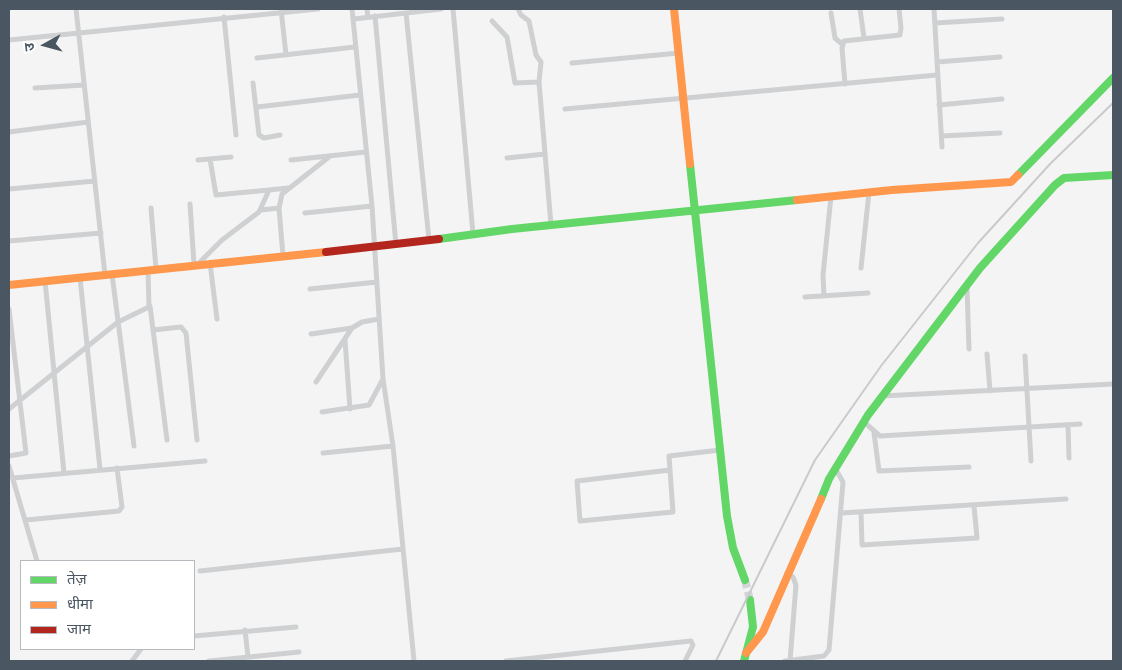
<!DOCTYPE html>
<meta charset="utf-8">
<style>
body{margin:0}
#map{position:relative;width:1122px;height:670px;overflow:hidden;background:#f4f4f4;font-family:Signika,"Noto Sans Devanagari",sans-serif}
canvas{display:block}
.frame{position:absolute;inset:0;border:10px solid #4a5661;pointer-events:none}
.legend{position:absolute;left:20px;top:560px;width:175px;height:90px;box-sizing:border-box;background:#fff;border:1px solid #b7bbc0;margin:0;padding:6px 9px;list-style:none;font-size:15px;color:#4a5661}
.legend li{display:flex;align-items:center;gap:10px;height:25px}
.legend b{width:25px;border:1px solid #b7bbc0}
.north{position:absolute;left:20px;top:20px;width:50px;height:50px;-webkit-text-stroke:4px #fff;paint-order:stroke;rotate:263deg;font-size:14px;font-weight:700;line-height:20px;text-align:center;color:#4a5661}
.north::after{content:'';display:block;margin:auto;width:18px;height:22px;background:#4a5661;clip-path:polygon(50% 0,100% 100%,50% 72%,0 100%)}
</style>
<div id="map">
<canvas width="1122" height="670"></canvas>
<div class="frame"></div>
<ul class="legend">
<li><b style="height:6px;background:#63d668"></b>तेज़</li>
<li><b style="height:6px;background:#ff974d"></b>धीमा</li>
<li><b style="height:6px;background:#b3261e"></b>जाम</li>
</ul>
<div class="north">उ</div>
</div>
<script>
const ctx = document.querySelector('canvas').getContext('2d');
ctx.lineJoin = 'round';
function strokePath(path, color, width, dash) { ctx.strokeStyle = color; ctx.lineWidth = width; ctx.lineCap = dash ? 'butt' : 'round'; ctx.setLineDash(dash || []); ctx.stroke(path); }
strokePath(new Path2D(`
 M745,580L750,600`), '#d2d4d7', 8, [8, 4]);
strokePath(new Path2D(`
 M76,9L105,275
 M281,9L286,55
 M352,9L372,206L383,379L393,446L414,661
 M367,9L368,17
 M453,9L473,234
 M518,9L521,15L529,21L536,55L541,62L539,82L551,225
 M860,9L864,38
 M934,9L942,147
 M406,13L429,240
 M831,13L835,38L842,44
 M375,16L396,245
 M224,17L236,135
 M354,19L441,9
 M492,21L507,37L515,83L539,82
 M935,23L1002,19
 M9,40L318,9
 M257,58L355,47
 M937,62L1000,57
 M572,63L679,53
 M253,83L259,135L264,138L280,135
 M845,84L842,48L844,41L900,35L901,28L899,9
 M35,88L84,85
 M939,105L1002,99
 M257,107L360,95
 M565,109L937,75
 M9,132L88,122
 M942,136L1000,133
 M507,158L545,154
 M198,160L231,157
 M291,160L366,152
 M9,189L95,181
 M269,190L288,188
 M190,204L194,264
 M151,208L156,269
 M279,208L282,194L329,157
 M261,210L279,208L283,256
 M305,213L372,206
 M9,241L101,233
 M199,263L222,240L259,212L269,190L216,195L210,159
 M210,263L217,319
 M861,268L869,192
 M112,274L134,446
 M80,278L100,469
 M45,281L64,473
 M967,287L969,349
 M310,289L377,282
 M824,296L823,275L831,196
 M805,297L868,293
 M150,306L167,440
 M9,309L26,453L9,456
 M153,330L181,327L186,333L197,440
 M311,334L352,328
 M345,340L350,409
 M987,354L990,391
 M1025,356L1031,461
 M316,382L352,328L362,322L379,319
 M882,396L1113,384
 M9,409L118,322L149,307L148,270
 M322,412L369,405L383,379
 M864,422L880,436L1080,424
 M1068,425L1069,458
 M874,433L879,471L969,467
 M323,453L393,446
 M9,466L37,561
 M670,470L577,481L580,521L673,512L669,456L720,450
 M13,478L205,461
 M861,512L862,545L977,538L974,506
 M841,513L1066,499
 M26,520L119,511L122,507L117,468
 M200,571L403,549
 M787,573L793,577L796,585L790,661
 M245,630L248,657
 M194,636L296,627
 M132,661L141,649
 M209,661L299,652
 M506,661L691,641L693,645L685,661
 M785,661L824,656L829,650L843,482L835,468`), '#ced0d2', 5);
strokePath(new Path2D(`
 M690,164L727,516L733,548L745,580
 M1018,175L1113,78
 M439,239L512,229L797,200
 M821,499L829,479L868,415L980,268L1055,185L1064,178L1113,175
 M744,661L753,627L750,600`), '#63d668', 8);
strokePath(new Path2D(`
 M674,9L690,164
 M797,200L892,190L1011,182L1018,175
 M9,285L326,252
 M746,653L763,632L821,499`), '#ff974d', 8);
strokePath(new Path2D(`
 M326,252L439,239`), '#b3261e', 8);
strokePath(new Path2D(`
 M716,661L815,460L881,366L978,243L1050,164L1113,103`), '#c9cacc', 2);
</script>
